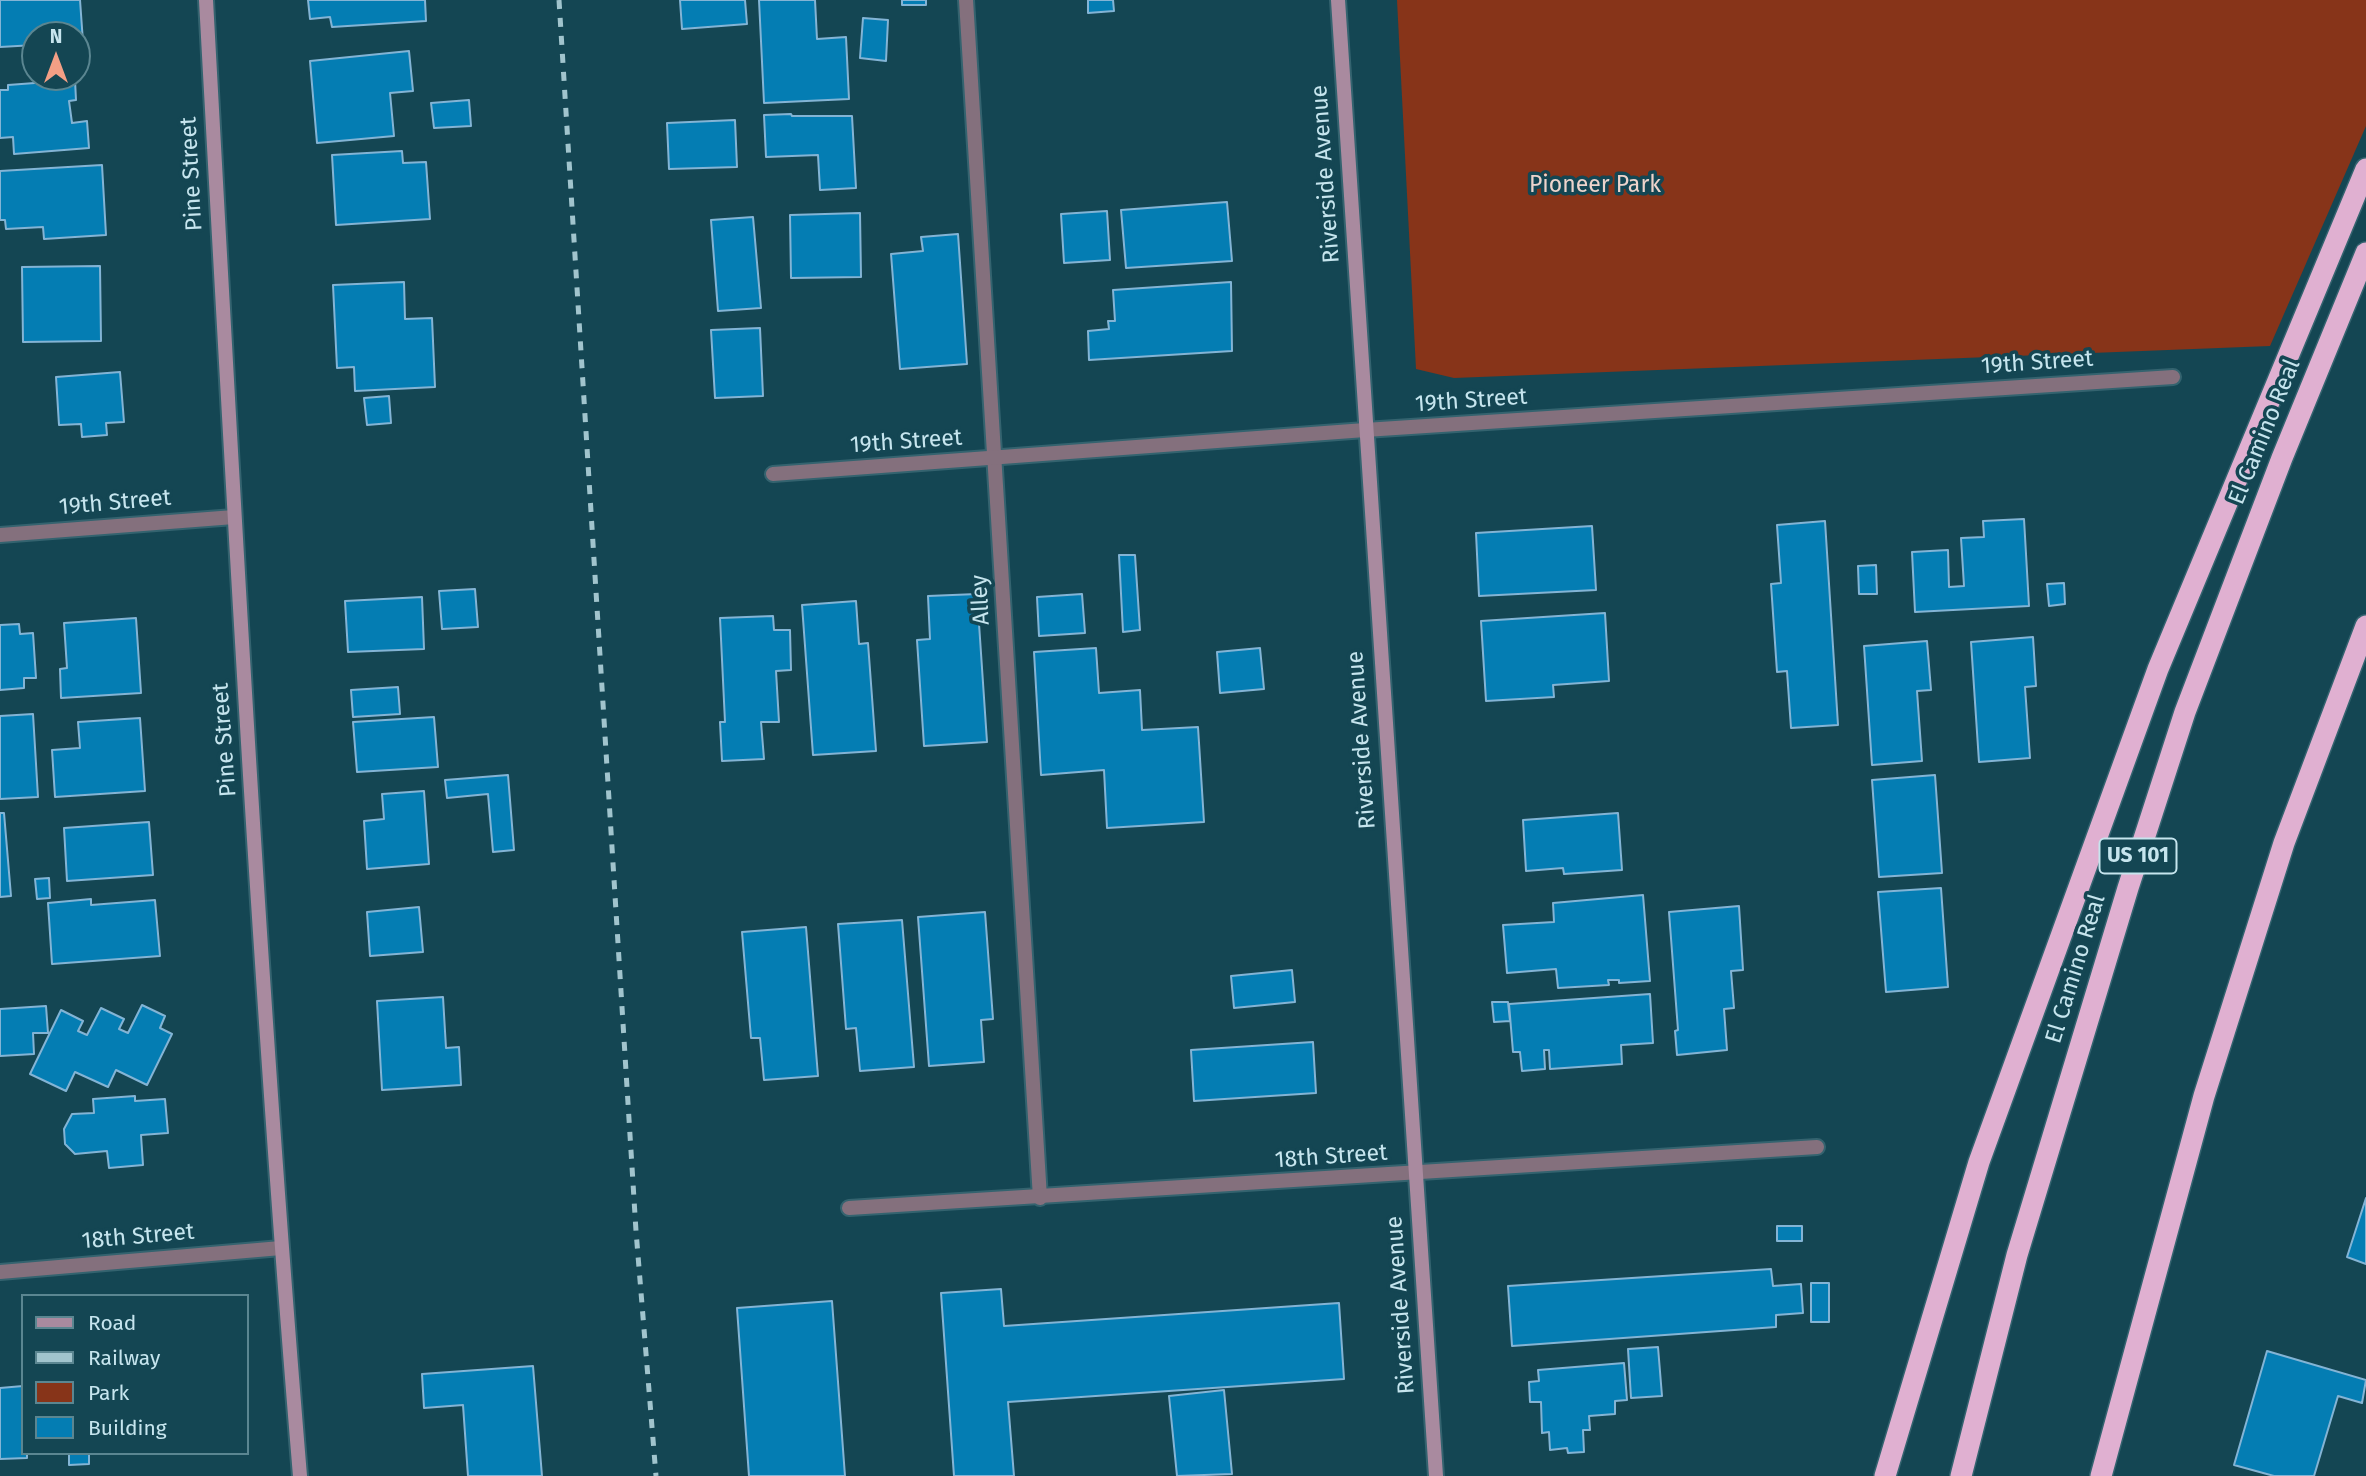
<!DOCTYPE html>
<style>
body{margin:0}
#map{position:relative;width:2366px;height:1476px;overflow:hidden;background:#144653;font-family:"Fira Sans",sans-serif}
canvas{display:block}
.legend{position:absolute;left:21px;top:1294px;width:228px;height:161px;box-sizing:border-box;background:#144653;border:2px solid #5b8691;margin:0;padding:9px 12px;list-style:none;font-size:21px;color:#c6e5ee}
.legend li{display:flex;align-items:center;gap:14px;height:35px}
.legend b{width:35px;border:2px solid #5b8691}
.north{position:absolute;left:21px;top:21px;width:70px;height:70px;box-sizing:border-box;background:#144653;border:2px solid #5b8691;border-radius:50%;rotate:0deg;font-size:19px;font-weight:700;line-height:28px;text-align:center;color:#c6e5ee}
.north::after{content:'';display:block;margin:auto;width:24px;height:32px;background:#f39f85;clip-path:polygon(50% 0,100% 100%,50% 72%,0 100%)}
</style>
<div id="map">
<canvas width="2366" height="1476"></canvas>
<ul class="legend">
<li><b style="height:9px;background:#a98a9f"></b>Road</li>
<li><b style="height:9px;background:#a1c4cd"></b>Railway</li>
<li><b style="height:19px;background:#873419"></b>Park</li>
<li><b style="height:19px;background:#047db3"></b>Building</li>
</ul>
<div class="north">N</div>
</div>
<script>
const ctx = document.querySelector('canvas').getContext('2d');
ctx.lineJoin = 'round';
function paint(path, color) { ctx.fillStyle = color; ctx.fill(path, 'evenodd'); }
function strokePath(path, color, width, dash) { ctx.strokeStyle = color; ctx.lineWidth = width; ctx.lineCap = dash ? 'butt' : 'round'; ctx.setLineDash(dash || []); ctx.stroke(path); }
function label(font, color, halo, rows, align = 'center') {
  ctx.font = font + ' "Fira Sans",sans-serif'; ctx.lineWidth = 7; ctx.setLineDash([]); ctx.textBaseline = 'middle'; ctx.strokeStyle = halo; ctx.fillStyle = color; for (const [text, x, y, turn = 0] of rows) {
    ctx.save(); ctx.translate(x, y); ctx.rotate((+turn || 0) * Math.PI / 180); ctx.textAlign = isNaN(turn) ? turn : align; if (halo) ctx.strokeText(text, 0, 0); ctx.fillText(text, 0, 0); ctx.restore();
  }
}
paint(new Path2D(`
 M1397,0H2366V126L2270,346L1454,378L1416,369Z`), '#873419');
const building = new Path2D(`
 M0,0H80L83,42L77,43V35H35V45L0,47Z
 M308,0H425L426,21L332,27L330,17L310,19Z
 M680,0H745L747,24L682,29Z
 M759,0H815L817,39L846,37L849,99L764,103Z
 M902,0H926V5H902Z
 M1088,0H1113L1114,11L1088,13Z
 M863,18L888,20L886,61L860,58Z
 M409,51L413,91L390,93L394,136L317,143L310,61Z
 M75,80L76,100L69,101L72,123L87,121L89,148L14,154L13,137L0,138V90H8V85Z
 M469,100L471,126L434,128L431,103Z
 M791,114L792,116H852L856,188L820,190L818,155L766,157L764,115Z
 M735,120L737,167L669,169L667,123Z
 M402,151L403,163L426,162L430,219L336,225L332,155Z
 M102,165L106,235L44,239L43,227L6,229L5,220H0V171Z
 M1227,202L1232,261L1126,268L1121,210Z
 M1107,211L1110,260L1064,263L1061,214Z
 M860,213L861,277L791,278L790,215Z
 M753,217L761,308L718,311L711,220Z
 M958,234L967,364L900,369L891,254L923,251L921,237Z
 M100,266L101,341L23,342L22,267Z
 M404,282L405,319L432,318L435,387L355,391L354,367L337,368L333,285Z
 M1231,282L1232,351L1089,360L1088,331L1109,329L1108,321H1115L1113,290Z
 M760,328L763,396L715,398L711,330Z
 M120,372L124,422L106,423L107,435L82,437L81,424L59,425L56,377Z
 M389,396L391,423L367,425L364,398Z
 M2024,519L2029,606L1915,612L1912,552L1948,550L1949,587L1964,586L1961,538L1984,537L1983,521Z
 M1825,521L1838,725L1791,728L1787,671L1777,672L1771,584L1781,583L1777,525Z
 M1592,526L1596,590L1479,596L1476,533Z
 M1119,555H1135L1140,630L1123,632Z
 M1876,565L1877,594H1859L1858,566Z
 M2064,583L2065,604L2049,606L2047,584Z
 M475,589L478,627L442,629L439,591Z
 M977,594L987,742L924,746L917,640L930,639L928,596Z
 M1082,594L1085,633L1039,636L1037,597Z
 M422,597L424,649L348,652L345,601Z
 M856,601L859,644L868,643L876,751L813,755L802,605Z
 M1605,613L1609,681L1553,685L1554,697L1486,701L1481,621Z
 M773,616L774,630H790L791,670L776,671L779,722H761L764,759L722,761L720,722H725L720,618Z
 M136,618L141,693L61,698L60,669L67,668L64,623Z
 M19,624L20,634L33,633L36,678H24V688L0,690V625Z
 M2033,637L2036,686L2025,687L2030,758L1979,762L1971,642Z
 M1927,641L1931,690L1917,691L1922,761L1872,765L1864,646Z
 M1096,648L1099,693L1140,690L1142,730L1198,727L1204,822L1107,828L1104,770L1041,775L1034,652Z
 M1260,648L1264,689L1220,693L1217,652Z
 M398,687L400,714L353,717L351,690Z
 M33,714L38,797L0,799V716Z
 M434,717L438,767L357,772L353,722Z
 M140,718L145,791L55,797L52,750L80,748L78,722Z
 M508,775L514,850L493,852L488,794L447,798L445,780Z
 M1935,775L1942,873L1879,877L1872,780Z
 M424,791L429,864L367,869L364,821L384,819L382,794Z
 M0,813H4L11,896L0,897Z
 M1618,813L1622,870L1564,874L1563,868L1526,871L1523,820Z
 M149,822L153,875L67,881L64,828Z
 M49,878L50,898L37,899L35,879Z
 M1941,888L1948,987L1886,992L1878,892Z
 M1643,895L1650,981L1619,983V980H1608L1609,985L1558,988L1556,969L1507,973L1503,925L1554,922L1553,903Z
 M91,899V905L155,900L160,956L52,964L48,903Z
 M1739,906L1743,970L1731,971L1734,1008L1724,1009L1727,1050L1677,1055L1675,1031L1678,1030L1669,912Z
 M419,907L423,952L370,956L367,912Z
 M985,912L993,1019L981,1020L984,1062L929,1066L918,917Z
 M902,920L914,1067L860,1071L856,1028L846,1029L838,924Z
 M806,927L818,1076L764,1080L760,1038H751L742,932Z
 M1292,970L1295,1002L1234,1008L1231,976Z
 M1650,994L1653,1043L1621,1045L1622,1064L1550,1069L1549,1050H1544L1545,1069L1522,1071L1520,1052H1513L1509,1004Z
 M443,997L446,1048L459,1047L461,1085L382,1090L377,1001Z
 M1492,1002H1508L1510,1021L1494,1022Z
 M142,1005L165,1016L160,1028L172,1034L147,1085L116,1070L108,1087L75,1072L66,1091L30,1074L61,1010L83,1021L78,1031L87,1035L101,1008L124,1019L119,1029L128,1033Z
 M46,1006L48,1033H33L34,1054L0,1056V1009Z
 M1313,1042L1316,1093L1194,1101L1191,1050Z
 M135,1096V1101L165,1099L168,1133L141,1135L143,1165L109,1168L107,1151L75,1154L65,1144L64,1129L72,1114L94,1113L93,1099Z
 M2366,1198V1264L2347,1257Z
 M1777,1226H1802V1241H1777Z
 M1771,1269L1773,1286L1801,1284L1803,1313L1776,1315V1327L1512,1346L1508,1286Z
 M1811,1283H1829V1322H1811Z
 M1001,1289L1004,1326L1339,1303L1344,1379L1008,1402L1014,1476H954L941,1293Z
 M832,1301L845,1476H749L737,1308Z
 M1658,1347L1662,1396L1631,1398L1628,1349Z
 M2267,1351L2366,1380L2362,1403L2338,1396L2314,1476H2274L2234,1465Z
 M1624,1363L1627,1400L1615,1401V1414L1589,1416L1590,1430H1583L1584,1452L1568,1453L1567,1448L1550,1450L1549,1432L1542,1433L1541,1402H1530L1529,1382L1539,1381L1538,1370Z
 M533,1366L542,1476H468L463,1405L424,1408L422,1374Z
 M23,1386V1453H27V1458L0,1459V1388Z
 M1224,1390L1232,1474L1177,1476L1169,1396Z
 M69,1453H89V1464L69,1465Z`);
paint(building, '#047db3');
strokePath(building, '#83b4d5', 2);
const lane = new Path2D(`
 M966,0L1040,1198`);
const street = new Path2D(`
 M773,474L1365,430L2173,377
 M0,535L234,517
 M849,1208L1817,1147
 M0,1272L281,1248`);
const secondary = new Path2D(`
 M206,0C233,492 259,985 300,1476
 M1338,0L1436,1476`);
const highway = new Path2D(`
 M1885,1476L1979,1162L2158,669L2366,169
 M1961,1476L2017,1255L2128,888L2185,712L2282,458L2366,253
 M2101,1476L2204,1096L2284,843L2366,626`);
strokePath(lane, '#34636f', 18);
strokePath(street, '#34636f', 18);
strokePath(secondary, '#34636f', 18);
strokePath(highway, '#34636f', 24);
strokePath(lane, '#84707d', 14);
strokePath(street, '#84707d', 14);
strokePath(secondary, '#a98a9f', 14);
strokePath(highway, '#e0b0d1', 21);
strokePath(new Path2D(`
 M559,0L636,1231L656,1476`), '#a1c4cd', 5, [9, 9]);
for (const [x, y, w] of [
 [2138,856,77]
]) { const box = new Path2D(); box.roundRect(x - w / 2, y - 17.5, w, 35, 5); ctx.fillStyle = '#144653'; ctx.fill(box); strokePath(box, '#c6e5ee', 2); }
label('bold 21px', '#c6e5ee', null, [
 ["US 101",2138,856]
]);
label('23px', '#c6e5ee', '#144653', [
 ["Pine Street",192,174,-93],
 ["Riverside Avenue",1326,174,-94],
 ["19th Street",2037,363,-4],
 ["19th Street",1471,401,-4],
 ["El Camino Real",2265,432,-68],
 ["19th Street",906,442,-4],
 ["19th Street",115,503,-5],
 ["Alley",981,600,-93],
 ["Pine Street",225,740,-94],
 ["Riverside Avenue",1362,740,-94],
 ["El Camino Real",2076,969,-73],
 ["18th Street",1331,1157,-4],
 ["18th Street",138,1237,-5],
 ["Riverside Avenue",1401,1305,-94]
]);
label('23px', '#edd4cc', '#144653', [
 ["Pioneer Park",1595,186]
]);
</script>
